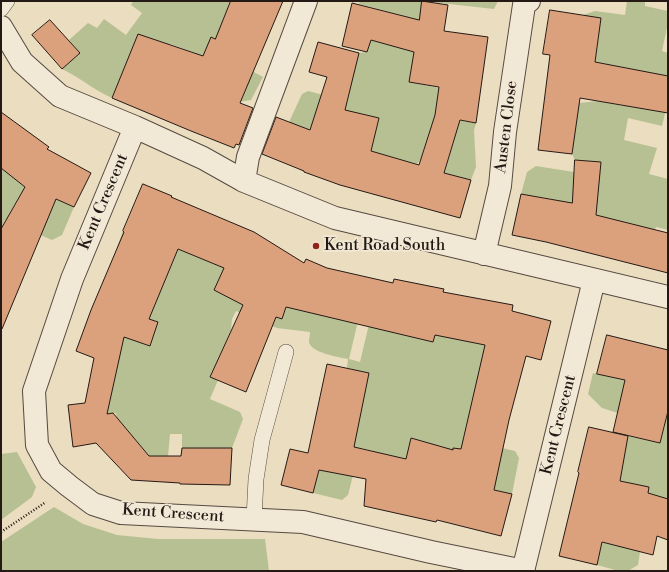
<!DOCTYPE html>
<style>
body{margin:0}
#map{position:relative;width:669px;height:572px;overflow:hidden;background:#eaddc0;font-family:"Libre Bodoni",serif}
canvas{display:block}
.frame{position:absolute;inset:0;border:2px solid #251915;pointer-events:none}
</style>
<div id="map">
<canvas width="669" height="572"></canvas>
<div class="frame"></div>
</div>
<script>
const ctx = document.querySelector('canvas').getContext('2d');
ctx.lineJoin = 'round';
function paint(path, color) { ctx.fillStyle = color; ctx.fill(path, 'evenodd'); }
function strokePath(path, color, width, dash) { ctx.strokeStyle = color; ctx.lineWidth = width; ctx.lineCap = dash ? 'butt' : 'round'; ctx.setLineDash(dash || []); ctx.stroke(path); }
function label(font, color, halo, rows, align = 'center') {
  ctx.font = font + ' "Libre Bodoni",serif'; ctx.lineWidth = 3.5; ctx.setLineDash([]); ctx.textBaseline = 'middle'; ctx.strokeStyle = halo; ctx.fillStyle = color; for (const [text, x, y, turn = 0] of rows) {
    ctx.save(); ctx.translate(x, y); ctx.rotate((+turn || 0) * Math.PI / 180); ctx.textAlign = isNaN(turn) ? turn : align; if (halo) ctx.strokeText(text, 0, 0); ctx.fillText(text, 0, 0); ctx.restore();
  }
}
paint(new Path2D(`
 M133,1H231L223,20L238,27L234,61L263,77L251,100L207,107L186,80L195,53L170,44L163,61L132,50L112,98C94,90 79,77 62,69L80,53L69,40L88,23L97,28L104,19L126,35L142,13L131,5Z
 M360,1H498L494,9L422,1L444,31L447,32L411,69L410,82L439,88L435,117L476,123L474,130L476,167L471,180L444,173L454,141L429,133L421,159L417,164L371,151L379,118L354,112L321,123L304,172L299,169L289,122L302,94L308,91L347,101L356,53L367,52L371,38L411,18L359,4Z
 M627,1H645V6L668,11V23L662,51L668,53V101L662,126L628,118L624,140L657,148L649,174L668,179V230L656,227L653,235L579,211L552,199L521,194L527,172L536,166L574,172L600,174L601,162L575,160L572,154L579,103L598,101L624,106L631,69L595,62L599,35L581,32L583,15L595,11L625,15Z
 M1,168L26,186L9,214L21,220L50,196L74,207L62,235L52,240L5,220L1,229Z
 M123,231L152,245L141,270L165,280L178,249L222,267L225,261L239,265L271,280L259,311L282,319L293,289L320,300L322,295L330,299L326,316L355,323L359,306L385,313L383,322L408,328L407,335L433,341L437,326L463,331L461,340L504,349L501,372L497,387L516,392L515,397L476,387L463,439L515,451L519,458L512,494L486,488L482,506L467,502L479,454L453,448L445,485L416,474L424,442L411,438L403,475L370,465L373,451L360,448L348,495L342,500L313,493L323,456H326L331,436L354,440L369,373L347,368L348,359C339,357 311,353 309,342C309,339 310,335 310,332L277,328L236,311L232,319L231,330L210,377L218,380L210,399L240,412L243,419L232,448H182V434H170L168,456H149L132,436L123,443L119,438L116,413L98,415L96,401L100,390L112,392L117,369L109,368L121,335L150,346L158,322L130,312L141,279L110,266ZM223,270L234,275L226,296L214,290ZM359,317L370,320L360,362L349,359Z
 M593,373L625,380L619,407L668,391V499L666,498L642,539L638,565L628,571H619L597,565L605,530L646,499L649,487L618,481L628,436L660,443L665,426L637,419L602,408L588,394Z
 M17,452L36,487L32,497L1,520V454Z
 M54,507L83,524L117,535L158,539H265L269,571H1V542Z`), '#b7c092');
const building = new Path2D(`
 M231,1H283L240,103L253,108L239,145L236,144L234,148L191,131L112,98L138,34L203,56L211,37L215,39Z
 M422,1L448,5L444,31L488,37L476,123L460,120L444,173L471,180L460,218L340,185L304,172V171L262,154L276,117L310,130L327,77L309,72L318,42L359,53L345,110L379,118L371,151L419,165L435,115L439,87L409,82L414,52L371,40L367,52L342,46L352,3L419,20Z
 M550,10L601,18L595,62L668,76V113L580,98L572,154L538,150L550,55L543,54Z
 M50,20L80,53L62,69L32,35Z
 M1,112L49,147L47,149L91,173L74,207L56,199L2,329L1,328V229L25,187L1,168Z
 M575,160L601,162L596,215L668,233V273L546,242L512,235L521,194L572,203Z
 M143,184L172,196L171,197L254,232L304,263L306,259L327,268L393,283L394,279L444,289L443,292L513,305L512,311L551,321L541,360L526,356L509,420L494,490L512,494L501,536L437,520L436,522L364,506L366,479L319,470L313,493L281,485L290,449L308,453L327,364L369,373L354,447L406,459L411,438L453,450V448L461,449L485,345L435,335L433,342L286,307L282,319L276,317L246,392L210,377L243,305L214,290L224,268L178,249L149,319L158,322L150,346L124,337L107,414L113,413L149,456H181L182,448H232L230,485L180,484V483L131,480L96,443L73,447L68,405L85,403L94,358L76,351L91,310L124,232L123,231Z
 M607,335L668,350V411L660,443L613,432L625,380L597,374Z
 M589,427L628,436L620,481L649,487L648,493L668,499V540L657,536L653,555L602,542L597,565L559,556L579,473L578,472Z`);
paint(building, '#dba17d');
strokePath(building, '#251915', 1);
const service = new Path2D(`
 M1,9L7,1
 M254,519L256,479L262,440L286,352`);
const minor = new Path2D(`
 M1,27L22,62L60,96L135,127L203,158L244,181L335,218L668,297
 M135,127L72,279L34,391L37,445L51,471L69,486L93,504L121,513L303,522L431,552L524,571
 M244,181L248,157L306,1
 M484,254L500,186L505,132L524,5L529,1
 M523,571L594,280`);
strokePath(service, '#564a40', 16);
strokePath(minor, '#564a40', 24);
strokePath(new Path2D(`
 M1,532L46,502`), '#251915', 2.5, [1, 2]);
strokePath(service, '#f1e9d6', 15);
strokePath(minor, '#f1e9d6', 22);
for (const [x, y, r, color] of [
 [316,246,4,"#8f2418"]
]) { const dot = new Path2D(); dot.arc(x, y, r, 0, 2 * Math.PI); ctx.fillStyle = color; ctx.fill(dot); strokePath(dot, '#f1e9d6', 1.5); }
label('16px', '#251915', '#f1e9d6', [
 ["Austen Close",507,127,-83],
 ["Kent Crescent",104,202,-67],
 ["Kent Crescent",559,425,-76],
 ["Kent Crescent",173,514,4]
]);
label('16px', '#251915', '#f1e9d6', [
 ["Kent Road South",324,246]
], 'left');
</script>
